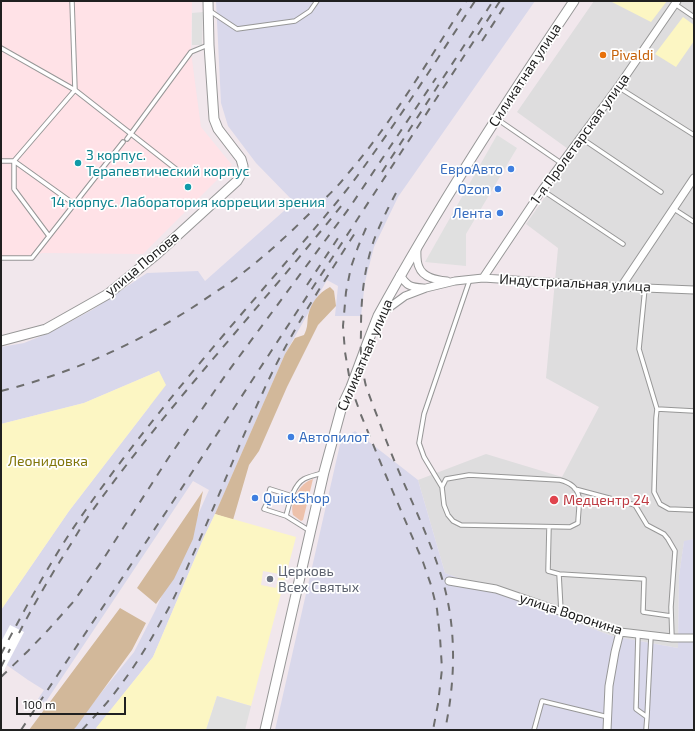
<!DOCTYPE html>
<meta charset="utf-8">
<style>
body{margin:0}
#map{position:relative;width:695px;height:731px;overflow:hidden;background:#f1e7ec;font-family:"Exo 2",sans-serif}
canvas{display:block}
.frame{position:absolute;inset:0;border:2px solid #202020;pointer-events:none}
.scale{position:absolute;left:16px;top:697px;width:110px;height:18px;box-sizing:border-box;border:2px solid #202020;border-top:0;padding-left:5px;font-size:12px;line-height:14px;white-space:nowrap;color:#202020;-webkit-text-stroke:3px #fff;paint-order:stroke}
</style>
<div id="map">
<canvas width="695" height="731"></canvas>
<div class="frame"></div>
<div class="scale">100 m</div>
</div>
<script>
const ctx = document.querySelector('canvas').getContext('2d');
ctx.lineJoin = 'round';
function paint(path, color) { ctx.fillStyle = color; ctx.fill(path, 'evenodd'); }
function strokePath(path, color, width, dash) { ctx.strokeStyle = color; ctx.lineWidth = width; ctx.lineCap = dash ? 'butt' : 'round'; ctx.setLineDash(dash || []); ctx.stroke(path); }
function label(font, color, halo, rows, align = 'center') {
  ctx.font = font + ' "Exo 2",sans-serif'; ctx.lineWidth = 3.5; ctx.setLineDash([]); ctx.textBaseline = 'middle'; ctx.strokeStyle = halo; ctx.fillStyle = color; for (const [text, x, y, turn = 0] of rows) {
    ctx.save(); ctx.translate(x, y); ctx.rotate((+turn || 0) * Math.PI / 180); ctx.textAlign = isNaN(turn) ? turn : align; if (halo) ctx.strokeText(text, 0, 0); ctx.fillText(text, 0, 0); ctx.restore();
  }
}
paint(new Path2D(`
 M594,1H694V539L684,542L679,576L678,648L612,636L445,573L418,480L486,454L562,477L599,407L546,378L558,248L526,224L575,154L517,112Z`), '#deddde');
paint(new Path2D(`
 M216,1H535L398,197L374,247L365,282L361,316H335L338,286L327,280L285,354L215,514L204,537L153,657L95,730H71L134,652L155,611L209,490L193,481L45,703L38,699L44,690L28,680L1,661V610L69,511L149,407L159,371L84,403L1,424V347L24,343L49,333L92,310L147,273L198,271L205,281L294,202L256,163L228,126L221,103Z
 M355,431L418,480L445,573L612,636L678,648L679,576L684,541L694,539V730H275L341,440Z`), '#d9d8eb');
paint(new Path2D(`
 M1,1H192L191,52L201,127L232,165L143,254L43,253L9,260H1Z`), '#ffe2e7');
paint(new Path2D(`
 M313,479L303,520L301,521L293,515C289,501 300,483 313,479Z`), '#edc1ab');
paint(new Path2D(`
 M330,287L334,291L336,306L318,325L287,387L259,451L249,465L233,520L215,514L285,354L295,338L304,335C308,327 307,324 308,316C311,303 318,293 330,287Z
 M203,491L193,539L174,579L156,604L137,588Z
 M120,608L146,623L132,650L76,727L73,730H29Z`), '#d2b89a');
paint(new Path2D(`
 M610,1H667L651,22Z
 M683,17L694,25V41L676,67L655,54Z
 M159,371L166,385L69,511L1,610V424L84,403Z
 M215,514L296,537L251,706L217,696L206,730H103L96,728L153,657L204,537ZM263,571L279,574L276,588L261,585Z`), '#fcf6c3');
paint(new Path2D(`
 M203,12L202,45H192V13Z
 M497,135L517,148L466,234V266L425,262Z
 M217,696L251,706L245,730H206Z`), '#e0e0e0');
paint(new Path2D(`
 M10,625L24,632L1,676V642Z`), '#fff');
const service = new Path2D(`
 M72,1L75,90
 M675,4L694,17
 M210,11L237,29L295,21L310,11L317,1
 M1,48L75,90
 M618,87L694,135
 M497,119L561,163
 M581,138L661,192
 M127,139L191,52L208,45
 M1,161H14L75,90L181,173
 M14,161V189L49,236
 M14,161L74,204
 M542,190L623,244
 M674,209L694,222
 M1,258H32L123,142
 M645,288L639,349L657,409L656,418L654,492L660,504L669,509L694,510
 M657,409L694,411
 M442,487L446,479L469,475L560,480C568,482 577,487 579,497C580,502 578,517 578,523L570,527L461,525L453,521L448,515L444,505L442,487L424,457L419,443L424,414L470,279
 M575,489L635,505L647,525L664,534L668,539L675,551L671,607L672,638
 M269,493L270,489L292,496
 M266,505L264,509L286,516L310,531
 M286,516C289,505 293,485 304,479C310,476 316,475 322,473
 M549,527L548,571L559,574L561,611
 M559,574L644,579L643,612L671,616
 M638,634L636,709L647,717L646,730
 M647,717L651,636
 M534,730L542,701L608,717`);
const minor = new Path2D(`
 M417,247C417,253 416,261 419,267C423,278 437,280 447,281
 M400,275C407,286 410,287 423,288
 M483,278L542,190L618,87L677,1
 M621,287L694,178
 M379,315L405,296L426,288L455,281L483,278L621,287L694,290
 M449,581L496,589L620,632L672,638H694
 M607,730L609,686L615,652L620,632`);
const tertiary = new Path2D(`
 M1,341L46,329L108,294L157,254L237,181L243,171V166L241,159L218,129L214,119L209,45L208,1
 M265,730L324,472L342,406L351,387L367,344L378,316C437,208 505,104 574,1`);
strokePath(service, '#979797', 5.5);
strokePath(minor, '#979797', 9);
strokePath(tertiary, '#979797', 11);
strokePath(service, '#fff', 3.5);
strokePath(minor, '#fff', 7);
strokePath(tertiary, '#fff', 9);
strokePath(new Path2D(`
 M482,41L508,1
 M382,172L493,1
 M396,193C388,208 380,224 374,240C364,269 361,298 361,329C361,340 360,352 362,362C363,370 364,379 366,386C371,401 377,415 382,429C399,477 424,523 440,572C457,623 456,678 445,730
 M366,228L358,247L351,267L346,292L343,326L345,352L351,387L361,415L384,471L423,562L431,585L437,609L440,637L442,669L438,704L433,730
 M307,285L342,232
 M1,391C77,372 150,338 214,293C223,287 232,282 240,275C265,256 288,235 310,213C322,201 335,190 345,177C392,123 428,61 466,1
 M19,633C34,604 51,575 69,547C76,536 82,525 90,514C167,406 259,309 342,205
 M1,654C27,605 53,556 85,511C145,425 214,346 282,267C303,242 324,218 345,192C361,172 375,151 390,130C419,88 447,44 475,1
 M1,667L10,649
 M1,677L28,651L49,629L74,601L102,561L169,457L227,373L350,207L436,78
 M21,730L170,506L500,1
 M82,730C89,722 97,714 104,706C127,679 146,649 163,618C174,600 182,580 190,561C216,505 237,448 263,392C288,336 322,285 355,233`), '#6e6e6e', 2, [8, 8]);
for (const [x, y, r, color] of [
 [603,55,4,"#e8710a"],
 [78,163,4,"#0f9aa8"],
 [511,169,4,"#3f7fe0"],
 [188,187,4,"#0f9aa8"],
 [498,189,4,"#3f7fe0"],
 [500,213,4,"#3f7fe0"],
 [291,437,4,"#3f7fe0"],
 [255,498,4,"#3f7fe0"],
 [554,500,5,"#e0444e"],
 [270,579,4,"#6b7280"]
]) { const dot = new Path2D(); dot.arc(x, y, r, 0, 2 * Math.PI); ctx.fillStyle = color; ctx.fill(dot); strokePath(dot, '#fff', 1.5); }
label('14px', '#c56008', '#fff', [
 ["Pivaldi",611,55]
], 'left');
label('14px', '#202020', '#fff', [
 ["Силикатная улица",525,75,-57],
 ["1-я Пролетарская улица",580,139,-54],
 ["улица Попова",142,264,-40],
 ["Индустриальная улица",575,283,3],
 ["Силикатная улица",365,355,-67],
 ["улица Воронина",571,614,18]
]);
label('14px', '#0d838f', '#fff', [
 ["3 корпус.",86,155],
 ["Терапевтический корпус",86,171],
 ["14 корпус. Лаборатория корреции зрения",188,202,"center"]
], 'left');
label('14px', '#366cbe', '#fff', [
 ["ЕвроАвто",503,169],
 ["Ozon",490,189],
 ["Лента",492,213],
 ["Автопилот",299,437,"left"],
 ["QuickShop",263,498,"left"]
], 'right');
label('14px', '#807508', '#fff', [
 ["Леонидовка",48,461]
]);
label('14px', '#be3a42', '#fff', [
 ["Медцентр 24",563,500]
], 'left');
label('14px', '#5b616d', '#fff', [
 ["Церковь",278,571],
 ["Всех Святых",278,587]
], 'left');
</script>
